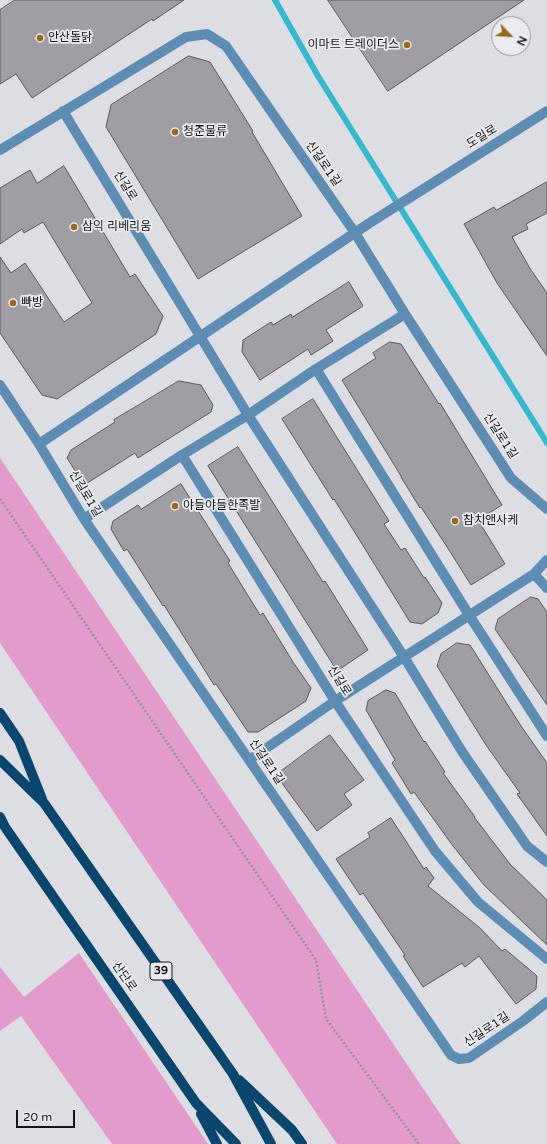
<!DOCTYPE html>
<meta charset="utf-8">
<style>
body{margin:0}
#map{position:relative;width:547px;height:1144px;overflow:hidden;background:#dddee4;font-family:"Varela Round",sans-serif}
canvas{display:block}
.north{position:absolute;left:491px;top:16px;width:40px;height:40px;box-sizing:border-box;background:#eaebf1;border:1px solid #95959a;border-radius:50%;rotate:115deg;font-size:11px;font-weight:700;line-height:16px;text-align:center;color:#151517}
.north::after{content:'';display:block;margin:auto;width:14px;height:18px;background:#986a1a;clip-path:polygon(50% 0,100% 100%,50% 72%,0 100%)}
.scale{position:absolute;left:16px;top:1110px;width:59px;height:18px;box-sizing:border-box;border:2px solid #151517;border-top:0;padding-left:5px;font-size:12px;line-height:14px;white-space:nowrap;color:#151517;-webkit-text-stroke:3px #eaebf1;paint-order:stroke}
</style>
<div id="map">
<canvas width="547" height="1144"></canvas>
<div class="north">N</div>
<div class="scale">20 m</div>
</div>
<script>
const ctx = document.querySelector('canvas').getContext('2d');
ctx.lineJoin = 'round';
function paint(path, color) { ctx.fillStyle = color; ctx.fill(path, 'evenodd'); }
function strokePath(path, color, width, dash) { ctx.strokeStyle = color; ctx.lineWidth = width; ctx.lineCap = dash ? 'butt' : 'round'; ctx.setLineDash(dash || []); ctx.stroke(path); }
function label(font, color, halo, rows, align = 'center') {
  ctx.font = font + ' "Varela Round","Noto Sans KR",sans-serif'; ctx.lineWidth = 3.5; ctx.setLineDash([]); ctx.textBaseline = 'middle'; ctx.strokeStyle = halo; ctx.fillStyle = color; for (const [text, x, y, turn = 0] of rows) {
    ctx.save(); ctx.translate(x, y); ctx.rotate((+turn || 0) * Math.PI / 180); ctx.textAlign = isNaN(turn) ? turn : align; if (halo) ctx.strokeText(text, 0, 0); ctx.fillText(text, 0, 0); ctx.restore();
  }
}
paint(new Path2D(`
 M0,458L457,1139L461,1144H337L0,643Z
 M79,953L208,1144H112L21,1016L0,1031V967L24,997Z`), '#e39bcb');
strokePath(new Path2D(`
 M275,0L318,76L547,443`), '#36b8ce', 6);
const building = new Path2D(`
 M15,0H184L153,21L152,19L32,98L16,74L0,84V10Z
 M328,0H524L388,91Z
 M189,56L210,62L253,131L252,132L302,216L198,279L106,127L111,105Z
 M64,166L130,277L135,274L163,316L156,334L57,399L42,395L0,333V257L11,273L25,263L64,322L92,303L43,222L24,233L22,229L0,244V188L30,170L37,183Z
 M547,182V213L526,224L528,229L512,237L531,270L547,293V356L497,283L464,224L494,207L496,210Z
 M349,282L363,306L326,330L333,341L311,355L308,349L260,380L242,352L243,340L271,322L273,325L291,314L292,317Z
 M390,342L401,344L439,404L440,403L502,505L478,520L505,564L471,585L449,550L421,507L420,508L401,477V476L342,380L376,358L373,353Z
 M179,381L201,385L213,405L211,412L138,458L135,453L84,485L67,458L71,450L115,422L114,420Z
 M313,399L389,521L384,524L401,550L405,548L424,578L425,577L442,603L438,613L422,624L410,622L362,544L334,499L333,500L282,419Z
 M238,447L323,582L325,581L368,650L337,671L208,466Z
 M181,484L230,561L228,563L260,615L263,613L293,662L311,688L306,701L258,732H248L216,684L214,685L164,605L163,606L127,549L124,551L111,529L113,521L138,505L141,509Z
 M531,597L538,599L547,612V705L495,629L498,619Z
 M457,643L470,645L521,726L547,763V836L517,794L520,793L486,745L437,666L441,654Z
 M386,690L395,693L424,742L425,741L445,772L443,773L475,817H474L510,864L547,900V945L484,885L453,846L414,792L411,794L392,763L395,760L366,710L368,701Z
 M330,735L364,780L344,794L352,805L317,831L276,775Z
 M391,818L424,869L426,867L434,878L428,886L480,928L502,951L505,949L537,976L536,989L516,1004L479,956L465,967L462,963L423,987L403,956L405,955L363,893L360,895L336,859L370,837L368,833Z`);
paint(building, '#a09ea3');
strokePath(building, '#5b595d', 1);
strokePath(new Path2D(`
 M0,499L316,960L326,1019L419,1144`), '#939498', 2.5, [2, 2]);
strokePath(new Path2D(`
 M63,111L248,415L404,657L463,753L527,846L547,862
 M0,150L186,37L207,34L226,46L355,233L405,314L511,478L547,509
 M316,369L469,615L547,736
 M0,385L39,444L84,519L451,1055L459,1059L469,1058L523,1021L547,1002
 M39,444L201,336L368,224L547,111
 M182,455L335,701L435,851L478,902L547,959
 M84,519L182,455L248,415L316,369L405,314
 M534,574L547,588
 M249,760L335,701L534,574L547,560`), '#5e8db3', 10);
strokePath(new Path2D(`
 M0,713L19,741L42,799
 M0,760L44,803L233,1074L271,1144
 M0,817L5,827L196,1103L236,1144
 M239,1080L292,1130L302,1144
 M201,1114L217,1144`), '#08466d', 10);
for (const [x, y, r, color] of [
 [40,38,4,"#986a1a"],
 [407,45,4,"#986a1a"],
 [175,132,4,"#986a1a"],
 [74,227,4,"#986a1a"],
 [13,303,4,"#986a1a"],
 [175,506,4,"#986a1a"],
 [455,521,4,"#986a1a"]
]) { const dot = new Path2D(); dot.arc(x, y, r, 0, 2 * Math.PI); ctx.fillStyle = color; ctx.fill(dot); strokePath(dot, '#eaebf1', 1.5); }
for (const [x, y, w] of [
 [161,971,22]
]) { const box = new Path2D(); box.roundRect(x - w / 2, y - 9, w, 18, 3); ctx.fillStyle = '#eaebf1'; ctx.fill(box); strokePath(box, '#151517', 1); }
label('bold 11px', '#151517', null, [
 ["39",161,971]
]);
label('12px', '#151517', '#eaebf1', [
 ["안산돌닭",48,38],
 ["이마트 트레이더스",399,45,"right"],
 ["청준물류",183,132],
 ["삼익 리베리움",82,227],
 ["빠방",21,303],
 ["야들야들한족발",183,506],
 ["참치앤사케",463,521]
], 'left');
label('12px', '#151517', '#eaebf1', [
 ["도일로",482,137,-32],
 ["신길로1길",323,164,55],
 ["신길로",125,186,58],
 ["신길로1길",500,436,57],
 ["신길로1길",85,494,59],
 ["신길로",339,681,58],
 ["신길로1길",266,762,56],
 ["산단로",124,977,55],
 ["신길로1길",487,1030,-34]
]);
</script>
